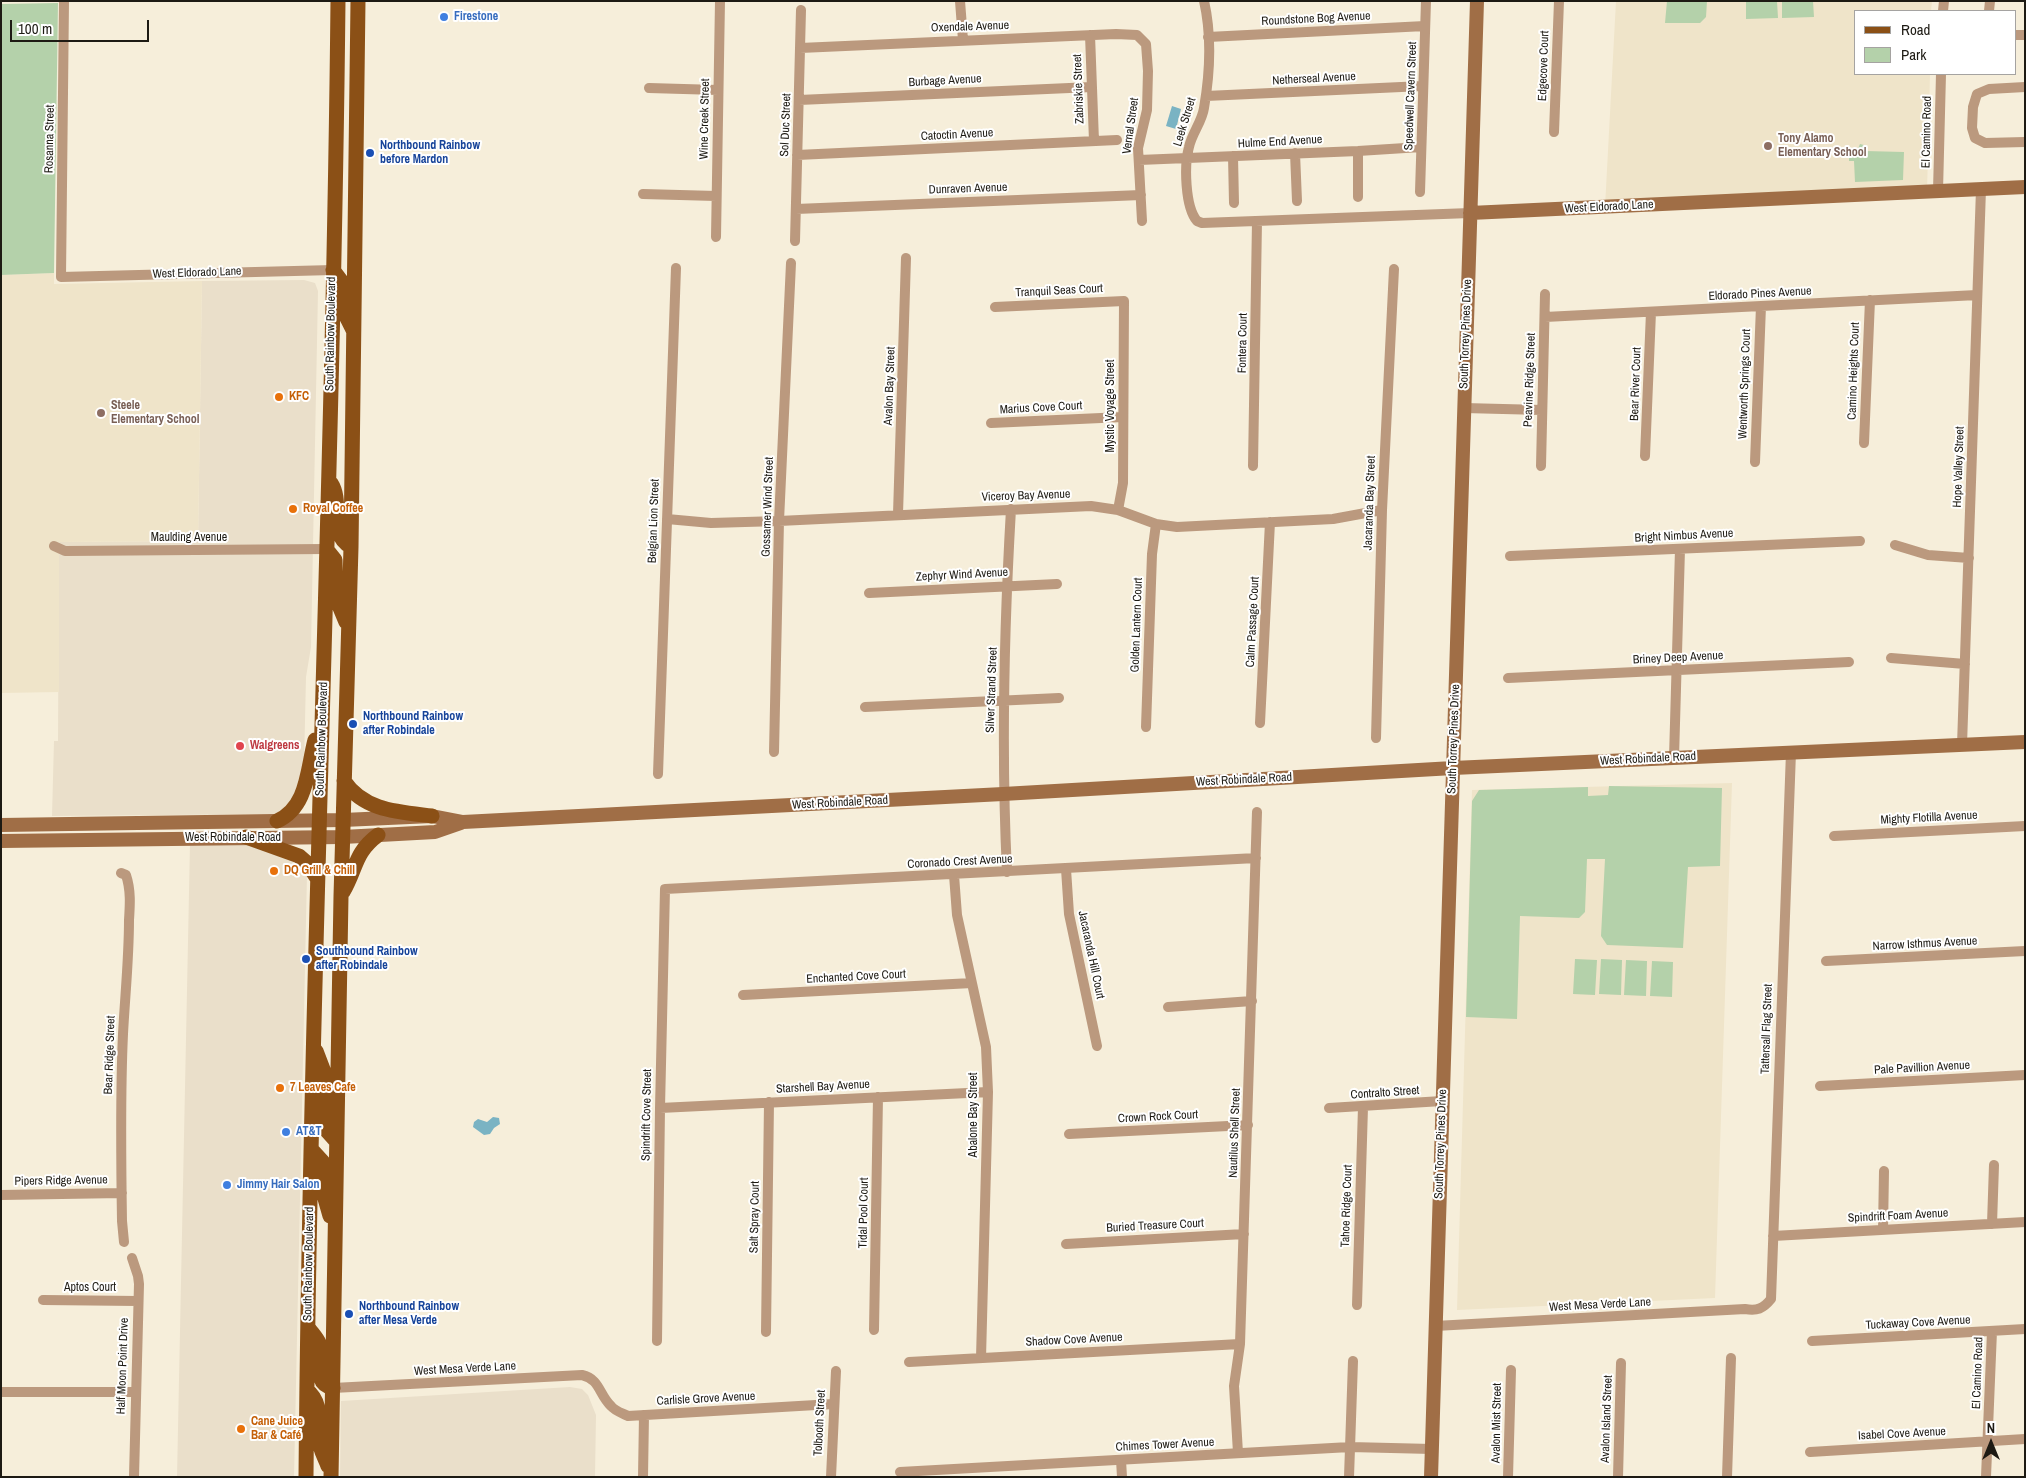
<!DOCTYPE html>
<meta charset="utf-8">
<style>
body{margin:0}
#map{position:relative;width:2026px;height:1478px;overflow:hidden;background:#f6eeda;font-family:"Archivo Narrow",sans-serif}
canvas{display:block}
.frame{position:absolute;inset:0;border:2px solid #1d1a13;pointer-events:none}
.legend{position:absolute;left:1854px;top:10px;width:162px;height:65px;box-sizing:border-box;background:#fff;border:1px solid #a5a3a1;margin:0;padding:6px 9px;list-style:none;font-size:15px;color:#1d1a13}
.legend li{display:flex;align-items:center;gap:10px;height:25px}
.legend b{width:25px;border:1px solid #a5a3a1}
.north{position:absolute;left:1966px;top:1418px;width:50px;height:50px;-webkit-text-stroke:4px #fff;paint-order:stroke;rotate:0deg;font-size:14px;font-weight:700;line-height:20px;text-align:center;color:#1d1a13}
.north::after{content:'';display:block;margin:auto;width:18px;height:22px;background:#1d1a13;clip-path:polygon(50% 0,100% 100%,50% 72%,0 100%)}
.scale{position:absolute;left:10px;top:20px;width:139px;height:22px;box-sizing:border-box;border:2px solid #1d1a13;border-top:0;padding-left:6px;font-size:15px;line-height:18px;white-space:nowrap;color:#1d1a13;-webkit-text-stroke:4px #fff;paint-order:stroke}
</style>
<div id="map">
<canvas width="2026" height="1478"></canvas>
<div class="frame"></div>
<ul class="legend">
<li><b style="height:6px;background:#8b5016"></b>Road</li>
<li><b style="height:14px;background:#b4d1aa"></b>Park</li>
</ul>
<div class="north">N</div>
<div class="scale">100 m</div>
</div>
<script>
const ctx = document.querySelector('canvas').getContext('2d');
ctx.lineJoin = 'round';
function paint(path, color) { ctx.fillStyle = color; ctx.fill(path, 'evenodd'); }
function strokePath(path, color, width, dash) { ctx.strokeStyle = color; ctx.lineWidth = width; ctx.lineCap = dash ? 'butt' : 'round'; ctx.setLineDash(dash || []); ctx.stroke(path); }
function label(font, color, halo, rows, align = 'center') {
  ctx.font = font + ' "Archivo Narrow",sans-serif'; ctx.lineWidth = 4; ctx.setLineDash([]); ctx.textBaseline = 'middle'; ctx.strokeStyle = halo; ctx.fillStyle = color; for (const [text, x, y, turn = 0] of rows) {
    ctx.save(); ctx.translate(x, y); ctx.rotate((+turn || 0) * Math.PI / 180); ctx.textAlign = isNaN(turn) ? turn : align; if (halo) ctx.strokeText(text, 0, 0); ctx.fillText(text, 0, 0); ctx.restore();
  }
}
paint(new Path2D(`
 M304,280L315,283L318,291L311,647L306,677L304,765L293,803L278,814L52,816L54,741H58L59,542L198,541L202,281Z
 M190,844H251L298,860L307,874L294,1477H177Z
 M570,1387L582,1389L588,1395L596,1415L595,1477H340L341,1401Z`), '#eadfca');
paint(new Path2D(`
 M1616,1H1932L1931,11H1855V74H1930L1927,192L1605,207Z
 M54,273V284L202,281L198,541L59,542V692L1,693V275Z
 M1732,783L1715,1298L1457,1310L1472,790Z`), '#efe4c9');
paint(new Path2D(`
 M1667,1H1707L1706,17L1700,23H1665Z
 M1746,1H1777L1778,18L1746,19Z
 M1782,1H1813L1814,17L1782,18Z
 M58,3L54,273L1,275V4Z
 M1860,144L1864,145L1865,151L1904,152L1903,180L1855,182L1854,161H1849V156L1857,151Z
 M1609,786L1722,788L1720,866L1688,867L1683,948L1607,945L1601,936L1605,859H1587L1585,912L1579,918L1520,916L1517,1019L1466,1017L1472,801L1479,790L1588,787V796L1608,795Z
 M1575,959L1597,960L1595,995L1573,994Z
 M1601,959L1622,960L1621,995L1599,994Z
 M1626,960L1647,961L1646,996L1624,995Z
 M1652,961L1673,962L1672,997L1650,996Z`), '#b4d1aa');
paint(new Path2D(`
 M1172,106L1181,109L1176,129L1166,126Z
 M493,1117L499,1118L500,1124L494,1128L490,1134L484,1135L473,1127L474,1122L478,1119L487,1122Z`), '#7ab3c3');
strokePath(new Path2D(`
 M64,1L61,277L333,270
 M960,1L963,40
 M1204,1C1212,36 1210,73 1204,108C1202,122 1192,133 1189,147C1184,165 1185,207 1197,221L1202,223L1470,213
 M1943,11L1944,1
 M1989,11L1990,1
 M1090,35L1094,141
 M2015,35H2025
 M1208,37L1425,26
 M800,48L1116,34L1137,35L1146,44L1148,71L1147,110L1138,148L1142,221
 M2025,87L1989,89L1977,94L1973,107L1972,128L1975,138L1985,143L2025,142
 M649,88L718,90
 M1206,96L1423,86
 M799,100L1092,87
 M1554,132L1559,1
 M1358,151V197
 M1295,153L1297,201
 M797,155L1117,140
 M1233,156L1234,203
 M1139,160L1358,151L1421,147
 M1938,191L1941,74
 M1420,192L1426,1
 M643,194L716,196
 M796,209L1141,195
 M716,237L720,1
 M795,241L801,10
 M995,307L1124,301L1123,483L1118,510
 M1545,317L1977,295
 M1464,408L1542,410
 M991,423L1123,417
 M1864,443L1870,300
 M1645,456L1651,312
 M1755,462L1761,306
 M1253,466L1257,221
 M1541,466L1545,294
 M898,514L906,258
 M667,519L711,523L779,521L1091,506L1118,510L1156,524L1177,527L1333,519L1382,510
 M1895,545L1928,555L1969,558
 M54,546L65,551L325,549
 M1510,556L1860,541
 M869,593L1057,584
 M1891,658L1965,664
 M1508,678L1849,662
 M865,707L1059,698
 M1260,723L1270,522
 M1146,727L1152,554L1156,524
 M1376,738L1382,510L1394,269
 M1962,745L1981,189
 M774,752L779,521L791,263
 M1674,758L1680,549
 M658,774L676,268
 M1834,836L2025,826
 M1066,869L1069,914L1097,1046
 M1007,872C1001,751 1004,630 1011,509
 M121,873L126,875C131,890 130,905 129,920C129,958 125,996 123,1034C120,1097 121,1159 122,1221L124,1242
 M954,875L957,915L986,1047L988,1092L981,1358
 M1826,961L2025,951
 M743,995L972,983
 M1168,1007L1252,1001
 M1820,1086L2025,1075
 M660,1108L988,1092
 M1329,1108L1442,1101
 M1069,1134L1248,1125
 M1,1195L122,1193
 M1992,1224L1994,1165
 M1883,1230L1884,1171
 M1773,1236L2025,1222
 M1066,1244L1244,1234
 M132,1258L138,1276L139,1284L134,1477
 M43,1300L138,1301
 M1357,1305L1363,1107
 M1435,1326L1745,1309C1757,1311 1763,1309 1771,1299L1791,752
 M874,1330L878,1097
 M766,1332L769,1102
 M657,1341L660,1108L665,889L1256,858
 M1812,1341L2025,1329
 M909,1362L1240,1344
 M333,1388L582,1375C600,1379 599,1395 611,1406C615,1411 622,1413 628,1416L833,1404
 M1,1392H135
 M1810,1452L2025,1439
 M1238,1453L1234,1386L1240,1344L1257,812
 M1121,1460L1122,1477
 M900,1472L1350,1447L1432,1449
 M643,1477L644,1415
 M831,1477L836,1371
 M1349,1477L1353,1361
 M1508,1477L1511,1370
 M1618,1477L1621,1363
 M1727,1477L1731,1358
 M1986,1477L1992,1331`), '#bb997e', 10);
strokePath(new Path2D(`
 M1470,213L2025,187
 M1,825L343,820L432,816L463,822L1003,794L1453,768L2025,742
 M1,841L343,837L435,832L461,823
 M1431,1477L1477,1`), '#a06e46', 14);
strokePath(new Path2D(`
 M333,270L342,282L343,310L353,330
 M331,483C344,503 327,534 351,547
 M327,550L335,560L336,598L346,622
 M344,781C364,811 399,812 432,816
 M277,821C308,807 307,770 315,740
 M246,837L299,856L307,863L317,878
 M343,892C357,868 354,853 378,835
 M316,1051L324,1072L325,1124L327,1131L336,1141
 M312,1150L323,1162L324,1195L330,1216
 M308,1327C311,1332 317,1338 319,1343C325,1358 310,1383 333,1388
 M307,1390C323,1403 317,1421 319,1439C319,1448 325,1458 328,1466
 M306,1477C310,985 333,493 338,1
 M331,1477L341,896L351,547L358,1`), '#8b5016', 15);
for (const [x, y, r, color] of [
 [444,17,5,"#3f7fe0"],
 [1768,146,5,"#8d6e63"],
 [370,153,5,"#1a4fb4"],
 [279,397,5,"#e8710a"],
 [101,413,5,"#8d6e63"],
 [293,509,5,"#e8710a"],
 [353,724,5,"#1a4fb4"],
 [240,746,5,"#e0444e"],
 [274,871,5,"#e8710a"],
 [306,959,5,"#1a4fb4"],
 [280,1088,5,"#e8710a"],
 [286,1132,5,"#3f7fe0"],
 [227,1185,5,"#3f7fe0"],
 [349,1314,5,"#1a4fb4"],
 [241,1429,5,"#e8710a"]
]) { const dot = new Path2D(); dot.arc(x, y, r, 0, 2 * Math.PI); ctx.fillStyle = color; ctx.fill(dot); strokePath(dot, '#fff', 2); }
label('bold 12px', '#366cbe', '#fff', [
 ["Firestone",454,17],
 ["AT&T",296,1132],
 ["Jimmy Hair Salon",237,1185]
], 'left');
label('12px', '#1d1a13', '#fff', [
 ["Roundstone Bog Avenue",1316,19,-3],
 ["Oxendale Avenue",970,27,-2],
 ["Edgecove Court",1544,66,-88],
 ["Netherseal Avenue",1314,79,-3],
 ["Burbage Avenue",945,81,-3],
 ["Zabriskie Street",1079,89,-92],
 ["Speedwell Cavern Street",1411,96,-88],
 ["Wine Creek Street",705,119,-89],
 ["Leek Street",1185,122,-73],
 ["Sol Duc Street",786,125,-88],
 ["Vernal Street",1131,126,-82],
 ["El Camino Road",1927,132,-89],
 ["Catoctin Avenue",957,135,-3],
 ["Rosanna Street",50,139,-89],
 ["Hulme End Avenue",1280,142,-3],
 ["Dunraven Avenue",968,189,-2],
 ["West Eldorado Lane",1609,207,-3],
 ["West Eldorado Lane",197,273,-2],
 ["Tranquil Seas Court",1059,291,-3],
 ["Eldorado Pines Avenue",1760,294,-3],
 ["South Rainbow Boulevard",331,334,-89],
 ["South Torrey Pines Drive",1466,334,-88],
 ["Fontera Court",1243,343,-89],
 ["Camino Heights Court",1854,371,-88],
 ["Peavine Ridge Street",1530,380,-88],
 ["Bear River Court",1636,384,-88],
 ["Wentworth Springs Court",1745,384,-88],
 ["Avalon Bay Street",890,386,-88],
 ["Mystic Voyage Street",1111,406,-90],
 ["Marius Cove Court",1041,408,-3],
 ["Hope Valley Street",1959,467,-88],
 ["Viceroy Bay Avenue",1026,496,-2],
 ["Jacaranda Bay Street",1370,503,-88],
 ["Gossamer Wind Street",768,507,-88],
 ["Belgian Lion Street",654,521,-88],
 ["Bright Nimbus Avenue",1684,536,-3],
 ["Maulding Avenue",189,538],
 ["Zephyr Wind Avenue",962,575,-3],
 ["Calm Passage Court",1253,622,-87],
 ["Golden Lantern Court",1137,625,-88],
 ["Briney Deep Avenue",1678,658,-3],
 ["Silver Strand Street",992,690,-88],
 ["South Rainbow Boulevard",322,739,-88],
 ["South Torrey Pines Drive",1454,739,-88],
 ["West Robindale Road",1648,759,-3],
 ["West Robindale Road",1244,780,-3],
 ["West Robindale Road",840,803,-3],
 ["Mighty Flotilla Avenue",1929,818,-3],
 ["West Robindale Road",233,838],
 ["Coronado Crest Avenue",960,862,-3],
 ["Narrow Isthmus Avenue",1925,944,-3],
 ["Jacaranda Hill Court",1091,955,78],
 ["Enchanted Cove Court",856,977,-3],
 ["Tattersall Flag Street",1767,1029,-88],
 ["Bear Ridge Street",110,1055,-88],
 ["Pale Pavillion Avenue",1922,1068,-3],
 ["Starshell Bay Avenue",823,1087,-3],
 ["Contralto Street",1385,1093,-4],
 ["Spindrift Cove Street",647,1115,-89],
 ["Abalone Bay Street",974,1115,-90],
 ["Crown Rock Court",1158,1117,-3],
 ["Nautilus Shell Street",1235,1133,-88],
 ["South Torrey Pines Drive",1441,1144,-88],
 ["Pipers Ridge Avenue",61,1181,-1],
 ["Tahoe Ridge Court",1347,1206,-88],
 ["Tidal Pool Court",864,1213,-89],
 ["Spindrift Foam Avenue",1898,1216,-3],
 ["Salt Spray Court",755,1217,-89],
 ["Buried Treasure Court",1155,1226,-3],
 ["South Rainbow Boulevard",309,1264,-89],
 ["Aptos Court",90,1288],
 ["West Mesa Verde Lane",1600,1305,-3],
 ["Tuckaway Cove Avenue",1918,1323,-3],
 ["Shadow Cove Avenue",1074,1340,-3],
 ["Half Moon Point Drive",123,1366,-88],
 ["West Mesa Verde Lane",465,1369,-3],
 ["El Camino Road",1978,1373,-88],
 ["Carlisle Grove Avenue",706,1399,-3],
 ["Avalon Island Street",1607,1419,-88],
 ["Tolbooth Street",820,1423,-87],
 ["Avalon Mist Street",1497,1423,-89],
 ["Isabel Cove Avenue",1902,1434,-3],
 ["Chimes Tower Avenue",1165,1445,-3]
]);
label('bold 12px', '#785e54', '#fff', [
 ["Tony Alamo",1778,139],
 ["Elementary School",1778,153],
 ["Steele",111,406],
 ["Elementary School",111,420]
], 'left');
label('bold 12px', '#164399', '#fff', [
 ["Northbound Rainbow",380,146],
 ["before Mardon",380,160],
 ["Northbound Rainbow",363,717],
 ["after Robindale",363,731],
 ["Southbound Rainbow",316,952],
 ["after Robindale",316,966],
 ["Northbound Rainbow",359,1307],
 ["after Mesa Verde",359,1321]
], 'left');
label('bold 12px', '#c56008', '#fff', [
 ["KFC",289,397],
 ["Royal Coffee",303,509],
 ["DQ Grill & Chill",284,871],
 ["7 Leaves Cafe",290,1088],
 ["Cane Juice",251,1422],
 ["Bar & Café",251,1436]
], 'left');
label('bold 12px', '#be3a42', '#fff', [
 ["Walgreens",250,746]
], 'left');
</script>
